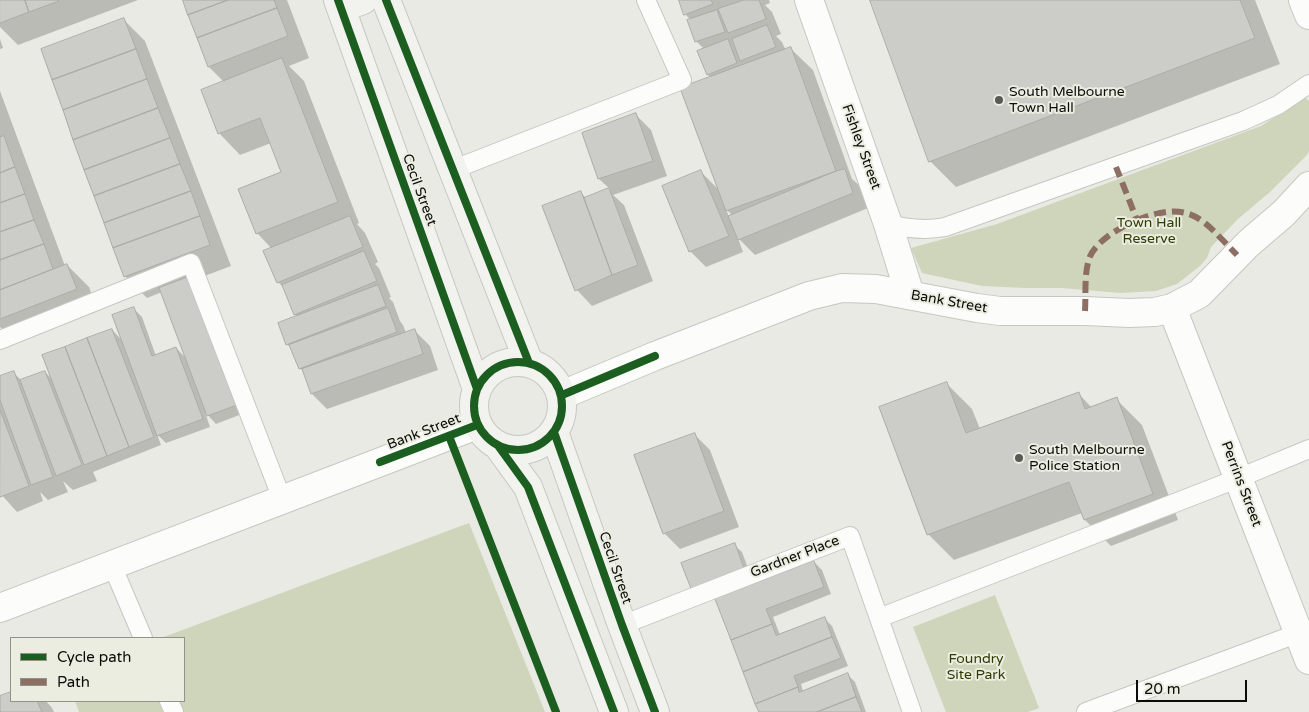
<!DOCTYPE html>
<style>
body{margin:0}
#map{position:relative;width:1309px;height:712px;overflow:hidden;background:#e9eae3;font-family:"Varela Round",sans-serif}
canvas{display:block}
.legend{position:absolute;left:10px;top:637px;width:175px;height:65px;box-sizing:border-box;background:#eaede0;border:1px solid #91938a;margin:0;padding:6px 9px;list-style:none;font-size:15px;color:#0b0c08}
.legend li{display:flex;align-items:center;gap:10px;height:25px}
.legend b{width:25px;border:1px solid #91938a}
.scale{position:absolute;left:1136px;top:680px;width:111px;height:22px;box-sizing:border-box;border:2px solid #0b0c08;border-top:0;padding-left:6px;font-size:15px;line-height:18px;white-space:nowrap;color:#0b0c08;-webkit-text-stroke:4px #eaede0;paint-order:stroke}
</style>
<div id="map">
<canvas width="1309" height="712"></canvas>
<ul class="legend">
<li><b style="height:6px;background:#1b5e20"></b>Cycle path</li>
<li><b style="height:6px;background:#8d6e63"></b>Path</li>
</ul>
<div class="scale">20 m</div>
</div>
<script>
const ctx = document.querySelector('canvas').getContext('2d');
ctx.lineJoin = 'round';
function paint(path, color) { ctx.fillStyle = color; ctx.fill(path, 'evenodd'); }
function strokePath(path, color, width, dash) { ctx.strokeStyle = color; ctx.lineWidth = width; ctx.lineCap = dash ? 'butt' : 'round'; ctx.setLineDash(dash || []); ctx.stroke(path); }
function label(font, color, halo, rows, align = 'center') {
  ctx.font = font + ' "Varela Round",sans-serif'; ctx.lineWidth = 4; ctx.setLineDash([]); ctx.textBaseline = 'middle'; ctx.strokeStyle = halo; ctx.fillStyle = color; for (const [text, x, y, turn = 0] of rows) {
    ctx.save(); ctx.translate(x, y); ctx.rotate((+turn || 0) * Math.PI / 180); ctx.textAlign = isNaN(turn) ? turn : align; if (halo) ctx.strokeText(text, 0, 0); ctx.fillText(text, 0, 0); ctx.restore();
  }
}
paint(new Path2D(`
 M1305,97L1309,101V151L1307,155L1270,192L1238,219L1211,247L1207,258L1200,266L1177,284L1156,291L1121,293L1061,288H1025L982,286L922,273L911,248L997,224L1261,126Z
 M469,523L545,712H79L75,701H184V638H161Z
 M995,595L1039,708L1028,712H946L913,627Z`), '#cfd5ba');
paint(new Path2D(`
 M0,0H138L18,45L0,27Z
 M184,0H287L309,58L289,66L304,81L359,223L357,224L365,233L378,262L375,264L379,268L391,297L389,298L393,302L400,321L403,325L406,333L414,330L430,346L438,370L327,409L312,394L305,373L300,368L293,350L287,344L298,317L295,314L286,290L278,282L272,249L257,233L283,173L271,143L240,155L219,133L224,82L209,67Z
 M680,0H769L770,3L765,5L772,12L781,34L776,36L782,42L786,51L791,49L813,70L852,179L860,186L868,208L755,255L738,238L743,252L706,267L691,252L664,187L701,172L719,190L711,78L708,75L704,49L696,41L691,20L685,14ZM726,209L732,215L729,217Z
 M871,0H1255L1280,64L956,187L930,161Z
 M124,20L145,41L231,266L194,280L247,412L216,424L205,412L210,427L166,443L157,434L161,445L93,472L97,481L73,490L63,481L68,492L48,500L40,492L43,501L17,512L0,493V377L14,373L22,381L45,372L52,379L112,330L123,341L134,309L142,317L156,356L176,348L187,359L162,292L147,298L125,276Z
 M0,39L3,48L0,49Z
 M0,91L65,266L67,265L89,287L98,311L15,342L0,327Z
 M635,114L651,130L667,176L613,195L624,205L653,281L592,306L577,290L544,206L580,192L586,198L610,189L599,179L584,134Z
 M946,383L972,409L980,429L1078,393L1092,408L1116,399L1142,425L1178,520L1111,546L1085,520L1082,513L954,560L928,534Z
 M695,435L710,450L739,527L680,549L664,533Z
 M734,545L742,552L752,579L701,598Z
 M814,562L822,570L831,594L773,617L780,635L824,618L832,626L848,666L801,684L803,691L847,674L855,682L866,712H760L716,600Z
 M11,693V701H46L52,708L54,712H0V698Z`), '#0003');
const building = new Path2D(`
 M0,0H25L29,12L0,23Z
 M25,0H58L59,1L29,12Z
 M183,0H228L188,15Z
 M228,0H274L277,8L197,38L188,15Z
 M679,0H711L713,4L684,15Z
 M744,0H759L766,19L728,33L718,9Z
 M870,0H1240L1255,38L929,162Z
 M277,8L288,36L208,67L197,38Z
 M717,10L725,32L695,42L687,20Z
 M124,18L136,49L52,80L41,49Z
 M767,25L776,47L740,61L732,39Z
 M728,39L737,63L707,75L697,51Z
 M791,47L836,171L726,211L680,88Z
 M136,49L147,79L63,110L52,80Z
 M282,58L338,202L256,234L238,189L281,172L260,118L218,134L201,90Z
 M147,79L158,108L73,140L63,110Z
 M158,108L170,138L84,170L73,140Z
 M636,113L653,161L598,179L582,133Z
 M4,136L15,167L0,173V137Z
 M170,138L180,164L94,196L84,170Z
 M180,164L191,191L104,223L94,196Z
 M15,167L25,194L0,203V173Z
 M845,169L853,193L738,240L728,216L836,171Z
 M701,170L729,236L689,252L662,186Z
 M609,188L638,265L612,275L584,198Z
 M191,191L200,216L113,248L104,223Z
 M581,191L612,275L575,291L542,206Z
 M25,194L34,220L0,232V203Z
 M200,216L210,245L124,277L113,248Z
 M350,216L363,247L277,283L263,251Z
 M34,220L44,244L0,260V232Z
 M44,244L53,269L0,290V260Z
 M364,251L377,281L294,315L282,285Z
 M67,264L77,289L0,319V290Z
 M191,276L240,404L207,416L159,288Z
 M378,285L386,306L286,345L278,323Z
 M134,307L152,356L176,347L203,419L157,436L112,315Z
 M388,308L397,332L299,369L289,345Z
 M112,329L154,437L129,447L87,338Z
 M415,329L423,354L311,394L302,369Z
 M87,338L129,447L107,456L65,347Z
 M65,347L107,456L84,465L42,355Z
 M14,371L53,477L31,485L0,400V376Z
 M45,371L82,465L56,476L20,380Z
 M947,382L966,433L1079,392L1085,409L1117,397L1153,494L1084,520L1069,482L927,535L879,407Z
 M0,410L29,486L0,497Z
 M695,433L724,511L663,534L634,455Z
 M735,543L745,571L692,591L681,563Z
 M814,561L824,587L766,609L772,624L731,640L715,599Z
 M825,617L832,637L743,672L731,640L772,624L776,635Z
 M832,637L841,658L794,676L798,687L755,704L743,672Z
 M848,673L856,697L817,712H759L755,704L798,687L799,692Z
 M11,692V701H37L42,712H0V696Z
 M856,697L862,712H817Z`);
paint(building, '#cccdc8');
strokePath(building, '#abaca6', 1);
const lane = new Path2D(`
 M452,170L682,80L646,0
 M888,224C908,229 925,231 945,227L1243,121L1278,105L1309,84
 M0,340L191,263L282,499
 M112,565L143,638
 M879,618L1239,478L1309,449
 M622,625L850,536L912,712
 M169,701L174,712
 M1086,712L1299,633`);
const street = new Path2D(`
 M809,0L888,224L910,295
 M1303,0L1309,15
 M1172,308L1309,660
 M562,395L655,356L809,296L842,288L876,289L977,308L1000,311H1085L1129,313L1155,312L1172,308L1199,294L1249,243L1284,213L1309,186
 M0,608L477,425`);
const secondary = new Path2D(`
 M338,0L477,389
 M386,0L529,363
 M341,8L363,0
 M474 406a44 44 0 1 1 88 0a44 44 0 1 1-88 0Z
 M554,432L622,625L655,712
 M499,447L528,487L614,712`);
strokePath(lane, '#c6c7c2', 20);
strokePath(street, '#c6c7c2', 30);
strokePath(secondary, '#c6c7c2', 30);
strokePath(lane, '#fcfcfb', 18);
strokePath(street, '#fcfcfb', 28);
strokePath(secondary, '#f2f2ee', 28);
strokePath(new Path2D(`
 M1137,220C1191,199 1202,219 1237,255
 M1085,311C1086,295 1084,275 1089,259C1095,241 1121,227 1137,220L1116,167`), '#8d6e63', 6, [12, 6]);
strokePath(new Path2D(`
 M338,0L477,389
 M386,0L529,363
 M474 406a44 44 0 1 1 88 0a44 44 0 1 1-88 0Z
 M562,395L655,356
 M554,432L622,625L655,712
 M449,436L556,712
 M499,447L528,487L614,712
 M380,462L477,425`), '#1b5e20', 8);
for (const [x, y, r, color] of [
 [999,100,5,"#595a55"],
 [1019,458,5,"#595a55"]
]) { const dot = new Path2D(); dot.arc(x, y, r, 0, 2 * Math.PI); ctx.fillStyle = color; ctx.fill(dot); strokePath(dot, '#eaede0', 2); }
label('14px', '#0b0c08', '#eaede0', [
 ["South Melbourne",1009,92],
 ["Town Hall",1009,108],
 ["South Melbourne",1029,450],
 ["Police Station",1029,466]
], 'left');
label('14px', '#0b0c08', '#eaede0', [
 ["Fishley Street",861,147,70],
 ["Cecil Street",419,190,70],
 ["Bank Street",949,302,10],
 ["Bank Street",424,432,-21],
 ["Perrins Street",1241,484,69],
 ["Gardner Place",795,557,-21],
 ["Cecil Street",615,568,71]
]);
label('14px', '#313b00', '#eaede0', [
 ["Town Hall",1149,223],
 ["Reserve",1149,239],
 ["Foundry",976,659],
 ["Site Park",976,675]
]);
</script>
